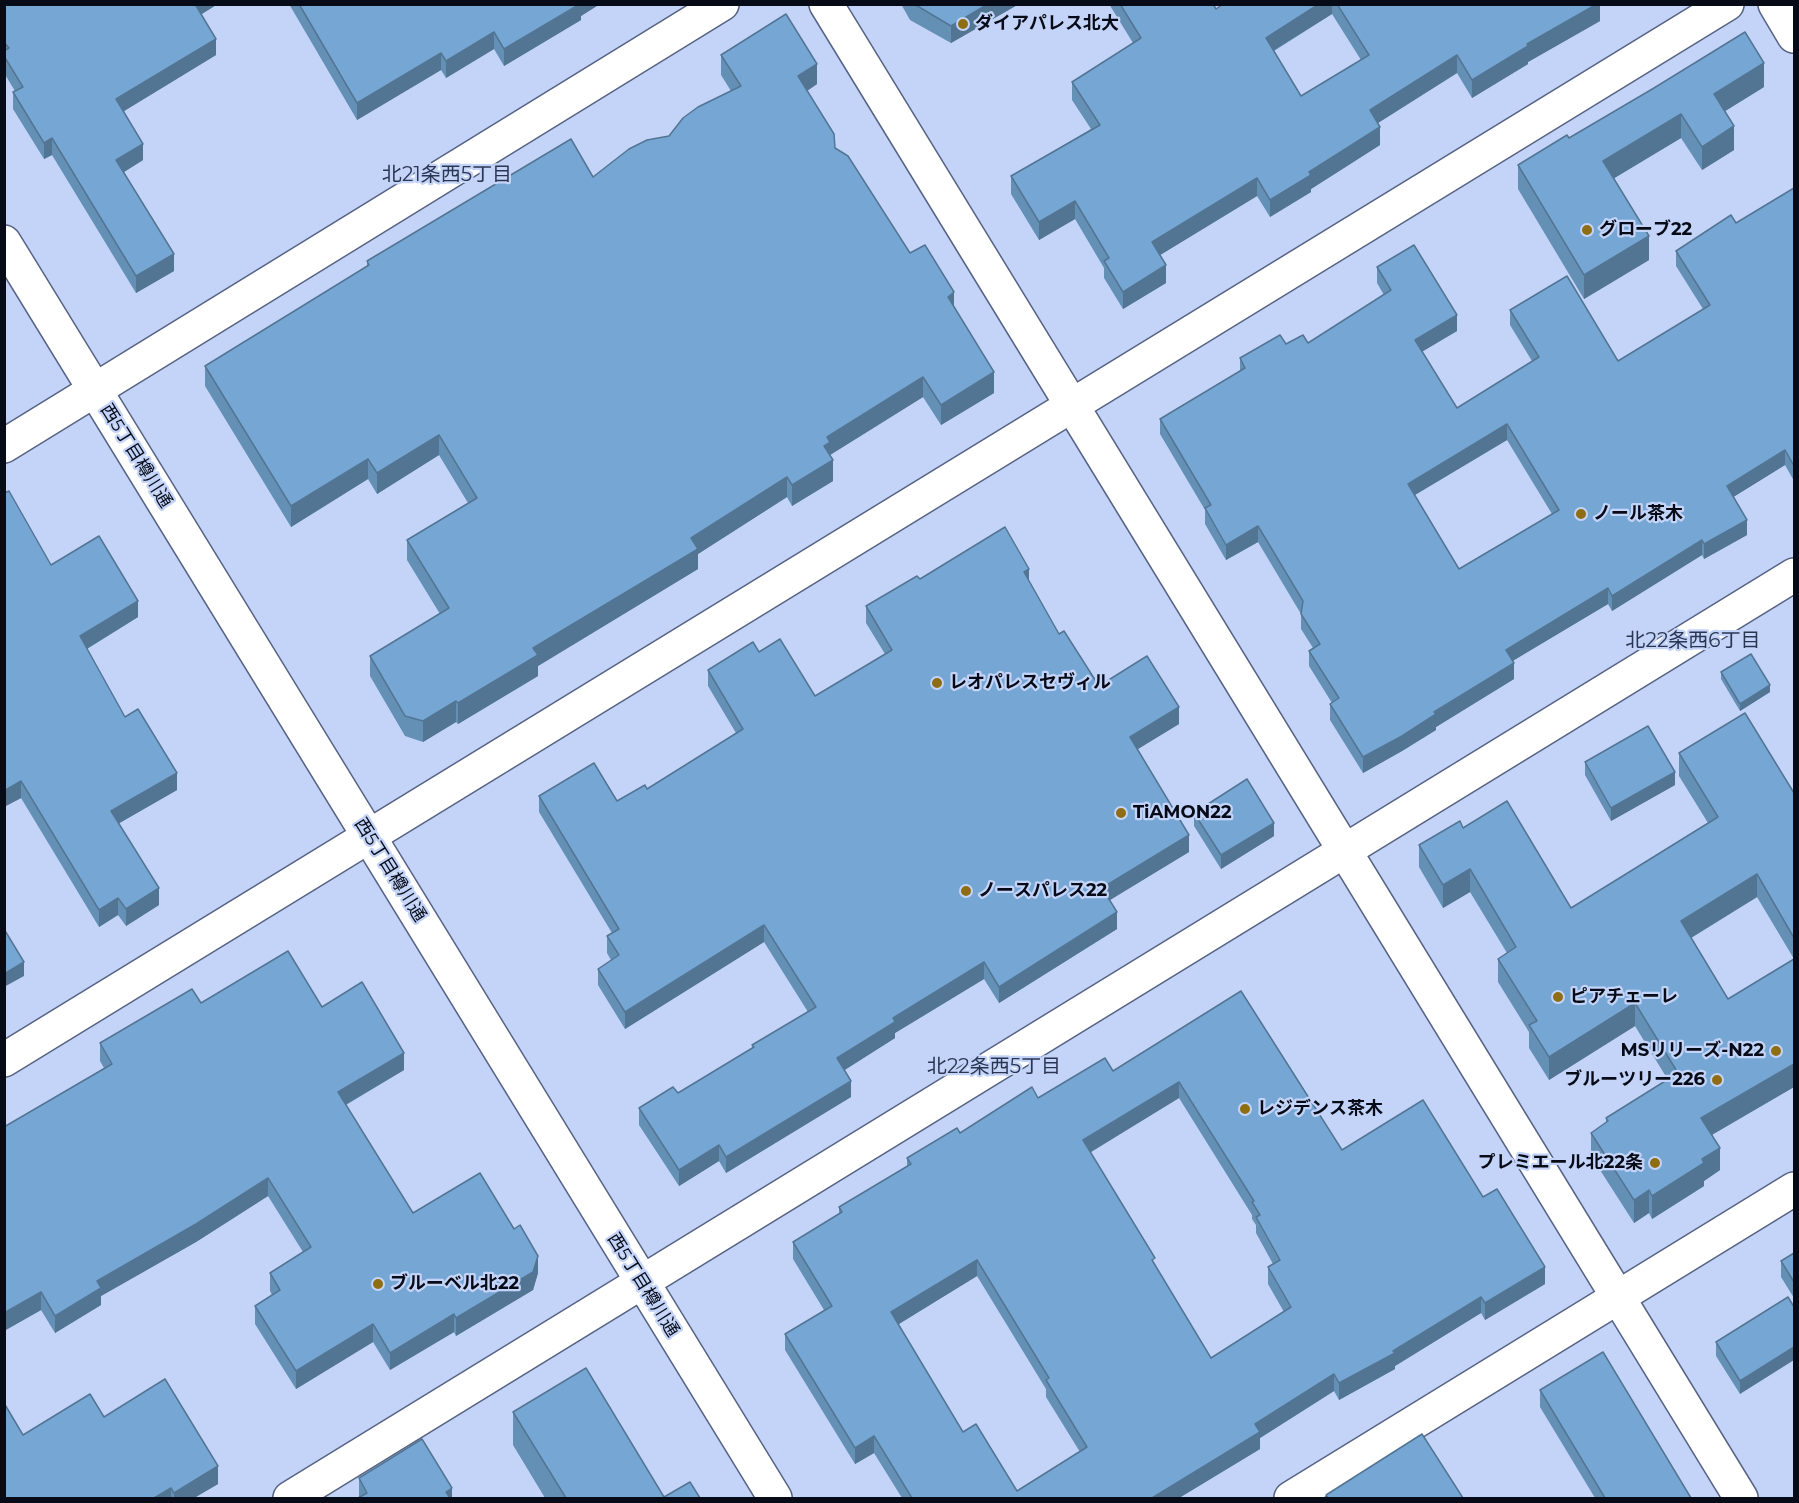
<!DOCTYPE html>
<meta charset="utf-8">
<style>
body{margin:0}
#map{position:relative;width:1799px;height:1503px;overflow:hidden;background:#c4d4f8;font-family:Montserrat,sans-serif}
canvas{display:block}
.frame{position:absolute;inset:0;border:6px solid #070b17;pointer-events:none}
</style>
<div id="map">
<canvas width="1799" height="1503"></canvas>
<div class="frame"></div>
</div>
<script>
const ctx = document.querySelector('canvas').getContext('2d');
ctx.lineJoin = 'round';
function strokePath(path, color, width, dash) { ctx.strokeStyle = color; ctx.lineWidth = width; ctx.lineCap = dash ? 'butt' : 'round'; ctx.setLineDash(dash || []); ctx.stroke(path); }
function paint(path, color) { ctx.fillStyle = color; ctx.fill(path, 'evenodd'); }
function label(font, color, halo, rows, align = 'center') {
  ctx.font = font + ' Montserrat,"Noto Sans JP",sans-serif'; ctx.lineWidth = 4.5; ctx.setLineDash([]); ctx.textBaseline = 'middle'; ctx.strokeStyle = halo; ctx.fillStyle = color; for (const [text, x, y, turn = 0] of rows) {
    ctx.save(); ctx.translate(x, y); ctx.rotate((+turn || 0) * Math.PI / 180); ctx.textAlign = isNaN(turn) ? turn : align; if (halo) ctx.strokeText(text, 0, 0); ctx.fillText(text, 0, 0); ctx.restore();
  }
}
const minor = new Path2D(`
 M826,4L1741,1498
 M1775,4L1794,36
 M4,446L722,4
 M4,1060L1727,4
 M290,1498L1794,575
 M1291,1498L1794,1189`);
const tertiary = new Path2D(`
 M4,242L775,1498`);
strokePath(minor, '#566383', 36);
strokePath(tertiary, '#566383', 36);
strokePath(minor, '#fff', 33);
strokePath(tertiary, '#fff', 33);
paint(new Path2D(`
 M4,4L201,14L216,55L124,111L143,160L124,172L174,271L136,293L52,155L44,159L13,109V92L15,91L4,73Z
 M289,4H600L581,16V20L504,66L494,49L446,78L441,70L357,120Z
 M901,4H1019L951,43L910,20Z
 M1109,4H1213L1216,9L1223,4H1600V21L1528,62V64L1472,98L1457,73L1378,123L1380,145L1311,189V192L1270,217L1257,196L1160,255L1166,283L1123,309L1104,278V268L1075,219L1039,240L1011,194V176L1091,129L1072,100V82L1133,43ZM1332,14L1361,60L1301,96L1274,51Z
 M721,55L817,84L807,91L835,148L910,253L954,308L994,393L941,425L923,397L830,455L833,481L792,506L787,497L698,554V569L538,666V676L458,724L456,722L423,742L405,736L370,676V656L440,614L407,560V540L468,503L439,455L377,494L368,479L291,527L205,386V366L367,267V261L593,177L669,136L731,91L721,75Z
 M1764,87L1725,111L1734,150L1702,170L1681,138L1614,178L1649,260L1584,299L1518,189V165L1569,138Z
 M1794,188V481L1785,465L1733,497L1747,535L1704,559L1702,555L1612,611L1608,604L1512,661L1514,679L1436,727V730L1402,751L1363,773L1330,720V704L1332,703L1309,666V651L1313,648L1301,629V614L1258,542L1226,560L1205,524V510L1160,434V419L1240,372V358L1286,344L1308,343L1384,295L1377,283V267L1457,331L1422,351L1457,408L1532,361L1510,325V310L1618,361L1703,309L1676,266V251L1736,223ZM1507,440L1552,514L1459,569L1415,495Z
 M51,565L138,617L87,649L125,717L177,790L119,823L159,905L126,926L118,915L99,927L21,798L4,807Z
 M920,579L1029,582L1059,634L1099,686L1179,724L1137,749L1189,852L1109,900L1117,929L999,1003L984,979L895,1033V1038L844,1070L851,1097L726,1173L719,1161L679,1186L639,1125V1108L678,1093L752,1048V1045L808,1012L764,942L625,1029L598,985V969L611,960L607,953V936L612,933L539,812V796L617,801L647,789L736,733L708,686V670L759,652L815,696L885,654L866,623V606Z
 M1721,672L1770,692L1740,711L1721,679Z
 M1679,753L1794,793V1087L1712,1135L1720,1170L1704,1181V1186L1652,1219L1649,1213L1634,1223L1591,1156V1133L1606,1123V1118L1668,1080L1635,1026L1549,1080L1529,1048V1032L1498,982V959L1507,953L1470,892L1443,908L1419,867V845L1463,828L1571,908L1708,823L1679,776ZM1757,897L1794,959L1728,999L1691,938Z
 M1585,762L1675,785L1611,821L1585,775Z
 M1194,813L1274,836L1221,869L1194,826Z
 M1241,991L1342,1150L1483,1197L1545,1284L1485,1320L1481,1313L1395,1366V1369L1339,1400L1334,1391L1260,1438V1449L1179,1498H902L874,1453L855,1464L785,1350V1334L824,1310L793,1259V1242L839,1214V1207L907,1166V1158L1038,1098L1113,1071ZM1179,1098L1252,1215V1219L1256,1225V1233L1273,1264L1268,1267V1284L1284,1312L1211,1358L1155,1265L1090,1152ZM977,1276L1046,1389V1397L1080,1452L1017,1491L963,1432L898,1324Z
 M201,1003L322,1007L404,1070L346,1105L413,1213L538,1273L533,1290L456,1336L454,1332L390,1370L373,1342L296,1389L255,1324V1306L272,1295L270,1291V1273L303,1252L268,1196L196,1242L101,1296V1305L55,1333L41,1310L4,1331V1127L104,1068L100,1061V1043Z
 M1794,1253V1298L1781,1277V1261Z
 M1794,1307L1740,1394L1716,1356V1342Z
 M1540,1390L1691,1498H1595L1540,1407Z
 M513,1412L664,1497L700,1498H545L513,1445Z
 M104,1417L218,1484L194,1498H4L23,1435Z
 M359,1478L452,1498H359Z`), '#6590b6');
paint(new Path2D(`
 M194,4H218L194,19Z
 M600,4L581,16V20L504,66V49L580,5Z
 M988,4H1019L951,43V26Z
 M1319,4H1332V14L1266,55V38Z
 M1597,4H1600V21L1528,62V64L1472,98V80L1527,44Z
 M494,32V49L446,78V61Z
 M216,39V55L116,116V99Z
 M441,53V70L357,120V103Z
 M1457,55V73L1370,128V110Z
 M1764,63V87L1714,118V94Z
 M817,64V84L798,97V76Z
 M1681,114V138L1603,185V161Z
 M1734,126V150L1702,170V147Z
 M1380,127V145L1311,189V192L1270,217V200L1309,172Z
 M52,138V155L44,159V143Z
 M143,144V160L116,177V160Z
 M1257,178V196L1152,260V242Z
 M1075,201V219L1039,240V222Z
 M1649,236V260L1584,299V275Z
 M174,254V271L136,293V276Z
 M1166,265V283L1123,309V292Z
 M954,292V313L948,297Z
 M1457,315V331L1415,356V340Z
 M994,372V393L941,425V405Z
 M923,377V397L830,455L833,460V481L792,506V485L824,446L827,437Z
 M1507,424V440L1408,499V484Z
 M439,435V455L377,494V473Z
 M1785,450V465L1727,501V486Z
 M368,459V479L291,527V506Z
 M787,477V497L698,554V569L538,666V676L458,724V703L533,648L691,538Z
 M1747,520V535L1704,559V544Z
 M1258,526V542L1226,560V545Z
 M1702,540V555L1612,611V596Z
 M1029,569V585L1024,572Z
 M1608,588V604L1506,665V650Z
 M138,601V617L80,653V636Z
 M1514,663V679L1436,727V730L1402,751L1363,773V757Z
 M1770,685V692L1740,711V704Z
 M456,701V722L423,742V721Z
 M1179,707V724L1130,754V737Z
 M1675,772V785L1611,821V808Z
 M177,773V790L111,828V811Z
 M21,781V798L4,807V791Z
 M1274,823V836L1221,869V855Z
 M1189,835V852L1102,905V888Z
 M1470,869V892L1443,908V885Z
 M1757,874V897L1681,944V921Z
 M159,888V905L126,926V909Z
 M118,898V915L99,927V910Z
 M1117,912V929L999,1003V987Z
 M764,925V942L625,1029V1012Z
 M24,962V976L4,987V974Z
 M984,962V979L895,1033V1038L837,1075V1058L893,1018Z
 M1635,1003V1026L1549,1080V1057Z
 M404,1053V1070L338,1109V1092Z
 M1794,1064V1087L1701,1141V1118Z
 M851,1081V1097L726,1173V1157Z
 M1179,1082V1098L1083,1157V1140Z
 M719,1145V1161L679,1186V1170Z
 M1720,1148V1170L1704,1181V1186L1652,1219V1196L1702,1159Z
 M268,1178V1196L196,1242L101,1296V1305L55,1333V1316L97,1281Z
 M1649,1190V1213L1634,1223V1200Z
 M538,1256V1273L533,1290L456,1336V1318Z
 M977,1260V1276L891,1329V1312Z
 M1545,1267V1284L1485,1320V1303Z
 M41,1292V1310L4,1331V1313Z
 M1481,1297V1313L1395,1366V1369L1339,1400V1383Z
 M454,1314V1332L390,1370V1353Z
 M373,1324V1342L296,1389V1371Z
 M1794,1347V1360L1740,1394V1381Z
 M1334,1374V1391L1260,1438V1449L1179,1498H1152L1255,1424Z
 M874,1436V1453L855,1464V1448Z
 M218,1466V1484L194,1498H174V1493Z
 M171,1488V1498H154Z
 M452,1488V1498H446V1492Z`), '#537594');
const building = new Path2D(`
 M4,4H195L216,39L116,99L143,144L116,160L174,254L136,276L52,138L44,143L13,92L23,87L4,56V51L9,48L4,42Z
 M299,4H580L504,49L494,32L446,61L441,53L357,103Z
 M914,4H988L951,26Z
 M1120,4H1213L1216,9L1223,4H1319L1266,38L1301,96L1369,55L1337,4H1597L1527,44L1528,46L1472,80L1457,55L1370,110L1380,127L1309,172L1311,175L1270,200L1257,178L1152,242L1166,265L1123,292L1104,261L1109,258L1075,201L1039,222L1011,176L1100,125L1072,82L1141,38Z
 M786,14L817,64L798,76L834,134L835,148L848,156L910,253L925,245L954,292L948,297L994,372L941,405L923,377L827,437L830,442L824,446L833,460L792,485L787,477L691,538L698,549L533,648L538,655L458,703L456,701L423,721L405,716L370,656L449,608L407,540L477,498L439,435L377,473L368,459L291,506L205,366L369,265L367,261L571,139L593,177L629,149L647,140L669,136L683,118L698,107L741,86L721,55Z
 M1745,32L1764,63L1714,94L1734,126L1702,147L1681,114L1603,161L1649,236L1584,275L1518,165L1567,135L1569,138L1654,88Z
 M1794,188V466L1785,450L1727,486L1747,520L1704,544L1702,540L1612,596L1608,588L1506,650L1514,663L1434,712L1436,714L1402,736L1363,757L1330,704L1339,698L1309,651L1320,644L1301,614L1303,601L1258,526L1226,545L1205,508L1211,505L1160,419L1245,368L1240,358L1280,335L1286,344L1303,335L1308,343L1391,290L1377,267L1414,245L1457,315L1415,340L1457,408L1539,357L1510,310L1567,276L1618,361L1710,305L1676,251L1731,215L1736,223ZM1507,424L1559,510L1459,569L1408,484Z
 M9,491L51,565L99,536L138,601L80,636L125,717L138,709L177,773L111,811L159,888L126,909L118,898L99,910L21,781L4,791V493Z
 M1005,527L1029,569L1024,572L1059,634L1064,631L1099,686L1147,656L1179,707L1130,737L1189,835L1102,888L1117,912L999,987L984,962L893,1018L895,1022L837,1058L851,1081L726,1157L719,1145L679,1170L639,1108L673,1087L678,1093L754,1047L752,1045L816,1007L764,925L625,1012L598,969L619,955L607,936L619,929L539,796L594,763L617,801L645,785L647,789L743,729L708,670L753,642L759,652L780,639L815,696L892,650L866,606L917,576L920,579Z
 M1751,654L1770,685L1740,704L1721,672Z
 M1745,713L1794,793V938L1757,874L1681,921L1728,999L1794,959V1064L1701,1118L1720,1148L1702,1159L1704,1163L1652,1196L1649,1190L1634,1200L1591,1133L1608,1121L1606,1118L1678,1073L1635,1003L1549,1057L1529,1025L1537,1021L1498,959L1516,947L1470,869L1443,885L1419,845L1460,821L1463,828L1507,801L1571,908L1718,817L1679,753Z
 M1648,726L1675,772L1611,808L1585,762Z
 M1247,779L1274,823L1221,855L1194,813Z
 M4,929L24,962L4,974Z
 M288,951L322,1007L362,982L404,1053L338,1092L413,1213L480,1173L514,1229L520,1225L538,1256L533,1272L456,1318L454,1314L390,1353L373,1324L296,1371L255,1306L280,1290L270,1273L311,1247L268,1178L196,1224L97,1281L101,1288L55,1316L41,1292L4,1313V1127L112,1064L100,1043L192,989L201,1003Z
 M1241,991L1342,1150L1423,1100L1483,1197L1497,1189L1545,1267L1485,1303L1481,1297L1393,1351L1395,1353L1339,1383L1334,1374L1255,1424L1260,1432L1152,1498H912L874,1436L855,1448L785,1334L832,1306L793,1242L842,1212L839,1207L911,1164L907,1158L957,1128L960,1133L1032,1087L1038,1098L1105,1058L1113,1071ZM1179,1082L1254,1201L1252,1202L1260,1215L1256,1217L1280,1260L1268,1267L1291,1307L1211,1358L1152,1260L1155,1258L1083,1140ZM977,1260L1049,1378L1046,1380L1087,1447L1017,1491L976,1424L963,1432L891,1312Z
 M1794,1253V1282L1781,1261Z
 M1788,1297L1794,1307V1347L1740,1381L1716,1342Z
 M1603,1352L1691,1498H1605L1540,1390Z
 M586,1368L664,1497L690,1482L700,1498H566L513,1412Z
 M165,1379L218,1466L174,1493L171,1488L154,1498H4V1403L23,1435L90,1394L104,1417Z
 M1422,1434L1463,1498H1328L1326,1495Z
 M422,1439L452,1488L446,1492L450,1498H358L367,1493L359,1478Z`);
paint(building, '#76a7d4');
strokePath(building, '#537594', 1.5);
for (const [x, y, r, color] of [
 [963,24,6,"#8f6e13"],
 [1587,230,6,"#8f6e13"],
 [1581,514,6,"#8f6e13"],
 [937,683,6,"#8f6e13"],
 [1121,813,6,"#8f6e13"],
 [966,891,6,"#8f6e13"],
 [1558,997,6,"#8f6e13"],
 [1776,1051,6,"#8f6e13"],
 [1717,1080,6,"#8f6e13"],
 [1245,1109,6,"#8f6e13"],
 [1655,1163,6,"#8f6e13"],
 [378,1284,6,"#8f6e13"]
]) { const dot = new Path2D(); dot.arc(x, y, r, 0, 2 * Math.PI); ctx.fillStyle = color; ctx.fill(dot); strokePath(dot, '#c4d4f8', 2); }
label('bold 18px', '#070b17', '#c4d4f8', [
 ["ダイアパレス北大",975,24],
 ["グローブ22",1599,230],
 ["ノール茶木",1593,514],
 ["レオパレスセヴィル",949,683],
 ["TiAMON22",1133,813],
 ["ノースパレス22",978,891],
 ["ピアチェーレ",1570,997],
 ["MSリリーズ-N22",1764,1051,"right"],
 ["ブルーツリー226",1705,1080,"right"],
 ["レジデンス茶木",1257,1109],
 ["プレミエール北22条",1643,1163,"right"],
 ["ブルーベル北22",390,1284]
], 'left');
label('18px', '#070b17', '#c4d4f8', [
 ["西5丁目樽川通",136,456,58],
 ["西5丁目樽川通",390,870,58],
 ["西5丁目樽川通",643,1285,58]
]);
label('20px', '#2a3552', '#c4d4f8', [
 ["北21条西5丁目",447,175],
 ["北22条西6丁目",1693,641],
 ["北22条西5丁目",994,1067]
]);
</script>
